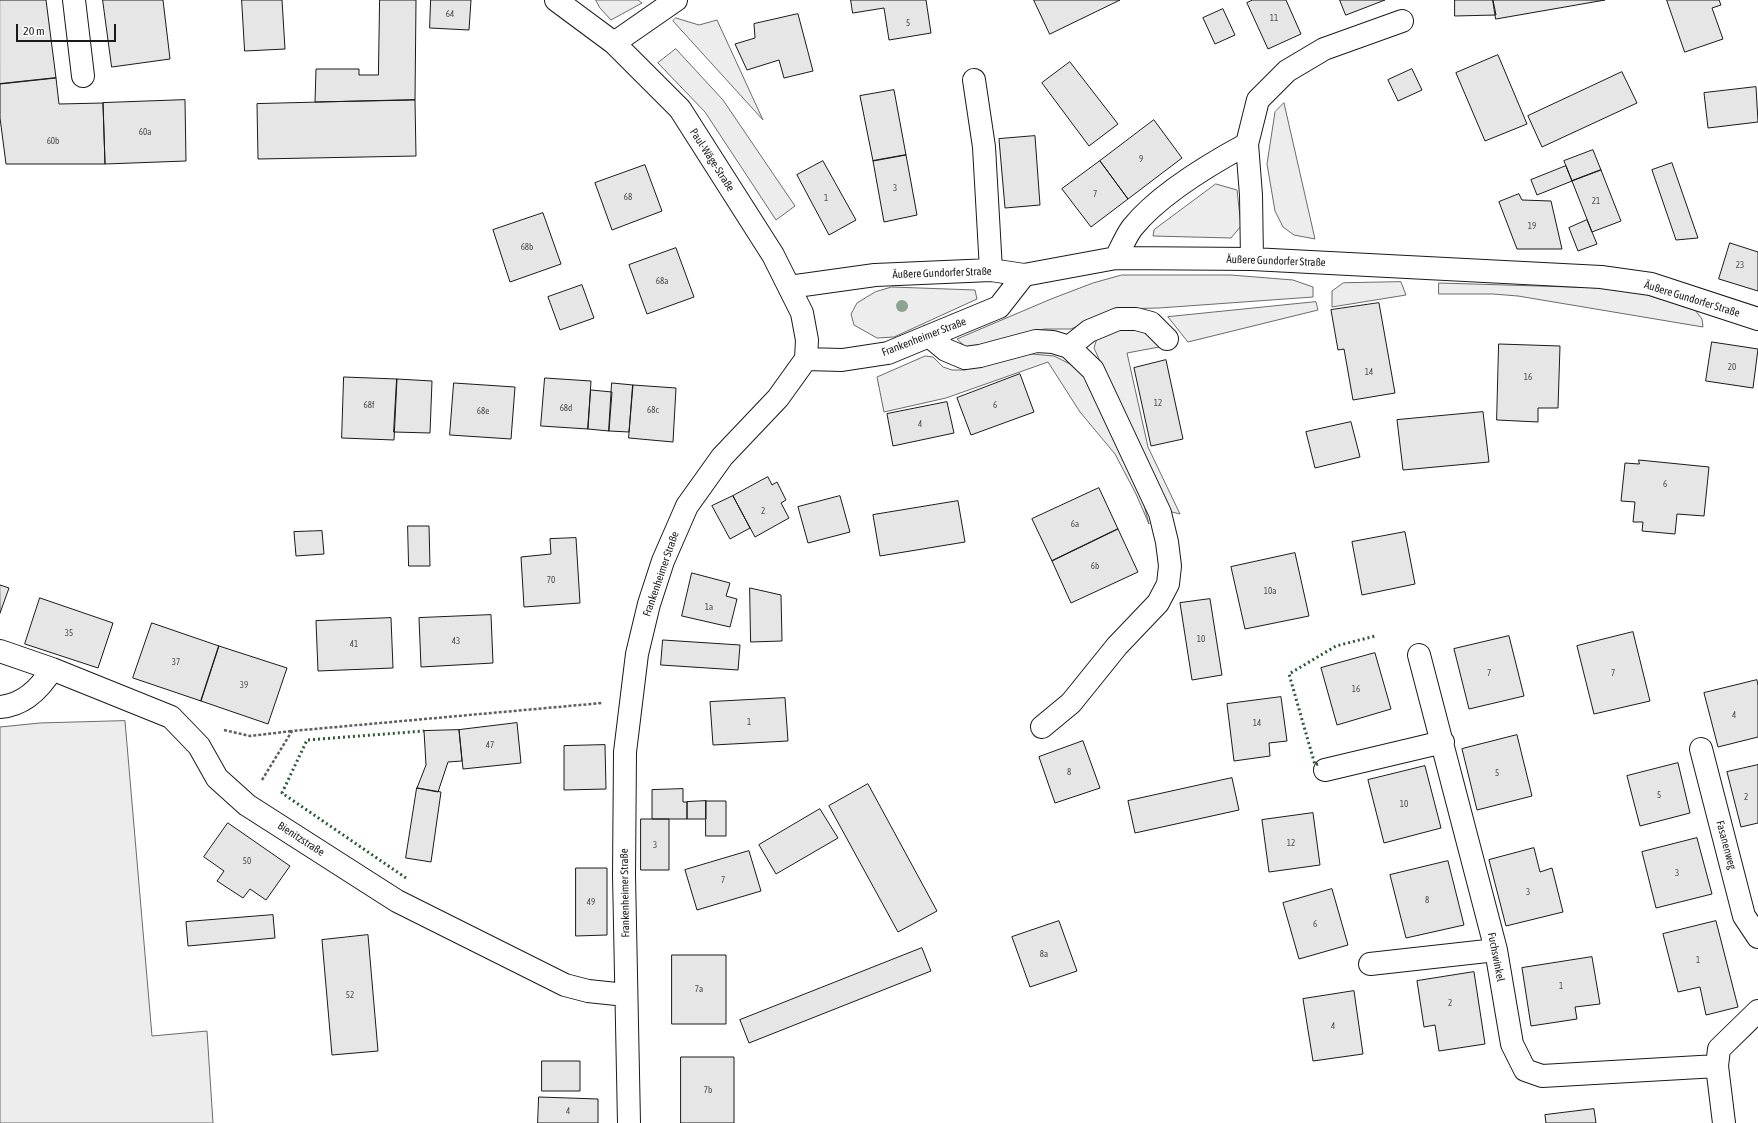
<!DOCTYPE html>
<meta charset="utf-8">
<style>
body{margin:0}
#map{position:relative;width:1758px;height:1123px;overflow:hidden;background:#fff;font-family:"Asap Condensed",sans-serif}
canvas{display:block}
.scale{position:absolute;left:16px;top:24px;width:100px;height:18px;box-sizing:border-box;border:2px solid #1a1a1a;border-top:0;padding-left:5px;font-size:12px;line-height:14px;white-space:nowrap;color:#1a1a1a;-webkit-text-stroke:3px #fff;paint-order:stroke}
</style>
<div id="map">
<canvas width="1758" height="1123"></canvas>
<div class="scale">20 m</div>
</div>
<script>
const ctx = document.querySelector('canvas').getContext('2d');
ctx.lineJoin = 'round';
function paint(path, color) { ctx.fillStyle = color; ctx.fill(path, 'evenodd'); }
function strokePath(path, color, width, dash) { ctx.strokeStyle = color; ctx.lineWidth = width; ctx.lineCap = dash ? 'butt' : 'round'; ctx.setLineDash(dash || []); ctx.stroke(path); }
function label(font, color, halo, rows, align = 'center') {
  ctx.font = font + ' "Asap Condensed",sans-serif'; ctx.lineWidth = 3; ctx.setLineDash([]); ctx.textBaseline = 'middle'; ctx.strokeStyle = halo; ctx.fillStyle = color; for (const [text, x, y, turn = 0] of rows) {
    ctx.save(); ctx.translate(x, y); ctx.rotate((+turn || 0) * Math.PI / 180); ctx.textAlign = isNaN(turn) ? turn : align; if (halo) ctx.strokeText(text, 0, 0); ctx.fillText(text, 0, 0); ctx.restore();
  }
}
const built = new Path2D(`
 M596,0H638L642,3L611,20L600,8Z
 M676,18L699,25L717,20L763,120L673,21Z
 M676,49L723,100L795,206L776,220L705,112L658,63Z
 M1284,103L1315,239L1294,235L1283,227L1275,211L1267,164L1275,112Z
 M1216,184L1237,190L1241,226L1231,238L1153,236L1154,230Z
 M1122,275H1231L1293,280L1313,287V297L1159,308L1117,309L1071,329H1044L969,350L957,339L1051,299L1093,283Z
 M1401,282L1406,295L1332,307V291L1343,283Z
 M1439,283L1605,288L1638,292L1695,310L1702,319L1703,327L1518,296L1493,294H1439Z
 M892,287L975,290L977,299L894,337L877,338L854,325L851,314L857,303L875,292Z
 M1316,302L1318,310L1188,342L1168,317Z
 M1135,327L1150,333L1159,347L1127,353L1148,447L1180,514L1168,511L1094,348L1097,338L1106,332Z
 M1021,353L1054,356L1072,365L1086,379L1141,493L1149,524L1136,494L1115,454L1080,412L1048,362L946,398L884,412L877,377L925,356L933,357L943,367L952,370H965L983,362Z
 M125,721L152,1036L207,1031L213,1123H0V727L40,723Z`);
paint(built, '#ededed');
strokePath(built, '#6a6a6a', 1);
const building = new Path2D(`
 M0,0H46L56,78L0,84Z
 M103,0H163L170,59L112,67Z
 M242,0H282L285,49L245,51Z
 M380,0H416L415,100L315,102L316,69H359V75H378Z
 M431,0H471L469,30L430,28Z
 M851,0H926L931,33L889,40L884,8L853,13Z
 M1034,0H1120L1050,34Z
 M1253,0H1286L1301,34L1268,49L1247,3Z
 M1340,0H1385L1346,15Z
 M1455,0H1493L1496,15L1455,16Z
 M1493,0H1605L1496,19Z
 M1667,0H1719L1721,5L1712,8L1723,39L1685,52Z
 M1223,9L1235,35L1215,44L1203,18Z
 M798,14L813,71L784,78L779,60L747,70L735,44L755,38L754,24Z
 M1498,55L1527,124L1485,141L1456,73Z
 M1070,62L1118,124L1089,146L1042,83Z
 M1412,69L1422,90L1398,101L1388,80Z
 M1622,72L1637,103L1542,147L1528,116Z
 M56,78L59,104L103,103L105,164H6L0,118V84Z
 M1756,87L1758,122L1708,128L1704,93Z
 M894,90L906,155L873,161L860,96Z
 M185,100L186,161L105,164L103,103Z
 M415,100L416,156L258,159L257,104Z
 M1154,120L1182,158L1128,199L1100,161Z
 M1035,136L1040,205L1005,208L999,139Z
 M1593,150L1601,170L1572,181L1564,161Z
 M906,155L917,215L884,222L873,161Z
 M823,161L856,220L829,235L797,175Z
 M1100,161L1128,199L1091,227L1062,189Z
 M1672,163L1698,238L1676,240L1652,170Z
 M645,165L662,211L612,230L595,183Z
 M1566,166L1572,181L1537,195L1531,180Z
 M1601,170L1621,221L1592,232L1572,181Z
 M1519,194L1522,200L1551,201L1562,249H1517L1499,202Z
 M543,213L561,264L510,282L493,230Z
 M1587,220L1597,244L1578,251L1569,228Z
 M1730,243L1758,252V291L1719,279Z
 M676,248L694,297L647,314L629,265Z
 M582,285L594,318L560,330L548,297Z
 M1379,303L1395,393L1353,400L1344,349L1338,350L1331,310Z
 M1712,342L1758,349L1753,388L1706,381Z
 M1499,344L1560,346L1558,408H1538V422L1497,420Z
 M1166,360L1183,439L1151,446L1134,368Z
 M1020,374L1034,412L971,435L957,398Z
 M344,377L397,379L394,440L342,438Z
 M545,378L591,381L588,429L541,426Z
 M397,379L432,381L430,433L394,432Z
 M454,383L515,387L511,439L450,435Z
 M612,383L633,385L629,432L609,431Z
 M633,385L676,388L673,442L629,438Z
 M591,390L612,392L609,431L588,429Z
 M947,402L954,433L893,446L887,414Z
 M1483,412L1489,462L1403,470L1397,420Z
 M1351,422L1360,457L1315,468L1306,432Z
 M1639,460L1709,467L1704,516L1677,514L1675,534L1642,531L1643,522H1633L1635,502L1621,501L1625,463L1639,464Z
 M768,477L772,485L777,482L786,500L781,503L789,518L755,537L733,496Z
 M1099,488L1118,529L1052,561L1032,519Z
 M733,496L750,528L730,539L712,506Z
 M840,496L850,532L808,543L798,507Z
 M958,501L965,542L880,556L873,515Z
 M408,526H429L430,566H409Z
 M1118,529L1138,572L1071,603L1052,561Z
 M322,531L324,554L296,556L294,532Z
 M1405,532L1415,584L1362,595L1352,542Z
 M576,538L580,603L524,607L521,557L551,554L550,539Z
 M1295,553L1309,616L1245,629L1231,567Z
 M692,573L730,583L726,596L737,599L730,627L682,616Z
 M0,585L9,588L0,613Z
 M750,588L781,595L782,641L751,642Z
 M40,598L113,623L98,668L25,644Z
 M1210,599L1222,675L1192,680L1180,603Z
 M491,615L493,663L421,667L419,618Z
 M391,618L393,668L318,671L316,621Z
 M152,623L219,646L201,701L133,678Z
 M1633,632L1650,701L1594,714L1577,646Z
 M1509,636L1524,696L1469,709L1454,649Z
 M663,640L740,645L738,670L661,665Z
 M219,646L287,668L268,724L201,701Z
 M1375,653L1391,709L1337,725L1321,668Z
 M1757,680L1758,686V737L1718,747L1704,693Z
 M1281,697L1287,741L1269,743L1270,756L1234,761L1227,704Z
 M785,698L788,741L713,745L710,702Z
 M517,723L521,763L463,769L459,730Z
 M459,730L462,761L448,762L438,792L417,788L426,765L424,731Z
 M1517,735L1532,796L1477,810L1462,749Z
 M1083,741L1100,788L1055,803L1039,757Z
 M605,745L606,789L564,790V746Z
 M1678,763L1690,813L1640,826L1627,776Z
 M1758,765V823L1741,827L1727,772Z
 M1425,766L1441,828L1384,843L1368,780Z
 M1232,778L1239,810L1135,833L1128,801Z
 M868,784L937,911L898,932L829,806Z
 M417,788L441,792L431,862L406,858Z
 M683,789V802H687V819H652V790Z
 M706,801H726V836H706Z
 M706,801V819H687V802Z
 M820,809L838,838L776,874L759,845Z
 M1313,813L1320,865L1269,872L1262,820Z
 M641,819H669V870H641Z
 M228,823L290,866L266,900L250,889L243,898L217,881L224,871L204,857Z
 M1697,838L1712,894L1656,908L1642,852Z
 M1534,848L1540,872L1552,868L1563,912L1506,926L1489,860Z
 M749,851L761,891L697,910L685,870Z
 M1448,861L1464,925L1406,938L1390,875Z
 M576,868H607V935L576,936Z
 M1332,889L1348,945L1299,959L1283,903Z
 M273,915L275,938L188,946L186,922Z
 M1059,921L1077,971L1030,987L1012,937Z
 M1716,921L1738,1007L1706,1015L1700,987L1678,992L1663,934Z
 M368,935L378,1051L332,1055L322,940Z
 M922,948L931,971L749,1043L740,1020Z
 M672,955H726V1024H672Z
 M1592,957L1600,1004L1575,1007L1577,1019L1531,1026L1522,968Z
 M1474,972L1485,1044L1439,1051L1435,1025L1424,1027L1417,981Z
 M1354,991L1363,1054L1313,1061L1303,999Z
 M681,1057H734V1123H681Z
 M542,1061H580V1091H542Z
 M539,1097L598,1099V1123H538Z
 M1594,1109L1596,1123H1546L1545,1115Z`);
paint(building, '#e6e6e6');
strokePath(building, '#1a1a1a', 1);
const minor = new Path2D(`
 M74,0L83,76
 M556,0L614,43L680,109L773,255L802,313L807,340L806,359
 M614,43L676,0
 M974,80L984,147L991,270
 M1116,258C1121,248 1126,236 1132,228C1159,194 1210,164 1247,144
 M1252,259L1251,195L1247,144L1258,100L1287,71L1324,49L1402,21
 M789,287L875,275L991,270L1024,275L1116,258L1252,259L1601,277L1651,284L1758,319
 M929,336L946,350L965,358L980,356L1036,341L1053,342L1069,347L1093,370L1160,513L1167,542L1170,566L1168,584L1158,603L1117,646L1071,703L1042,727
 M1069,347L1089,331L1118,319H1136L1151,323L1167,339
 M806,359L842,360L888,353L999,307L1024,275
 M0,651L52,669L171,717L199,746L217,778L247,805L397,901L565,985L588,991L626,995
 M1419,655L1496,950L1512,1044L1525,1070L1542,1076L1717,1066
 M0,707C24,705 40,689 52,669
 M1701,749L1744,916L1758,937
 M1325,770L1443,742
 M1370,964L1496,950
 M629,1123L624,875L625,752L637,654L649,604L663,561L687,506L722,457L778,398L806,359
 M1724,1123L1717,1066L1719,1049L1758,1011`);
strokePath(minor, '#1a1a1a', 24);
strokePath(new Path2D(`
 M224,730L250,736L292,731
 M262,780L292,731L602,703`), '#5f5f5f', 2.5, [3, 2]);
strokePath(minor, '#fff', 22);
strokePath(new Path2D(`
 M1318,764L1315,765L1289,674L1336,646L1375,636
 M406,878L282,793L307,740L424,731`), '#2b5a34', 3, [2, 3]);
ctx.fillStyle = '#8aa48f';
for (const [x, y] of [
 [902,306]
]) { ctx.beginPath(); ctx.arc(x, y, 6, 0, 2 * Math.PI); ctx.fill(); }
label('9px', '#4d4d4d', null, [
 ["64",450,14],
 ["11",1274,18],
 ["5",908,23],
 ["60a",145,132],
 ["60b",53,141],
 ["9",1141,159],
 ["3",895,188],
 ["7",1095,194],
 ["68",628,197],
 ["1",826,198],
 ["21",1596,201],
 ["19",1532,226],
 ["68b",527,247],
 ["23",1740,265],
 ["68a",662,281],
 ["20",1732,367],
 ["14",1369,372],
 ["16",1528,377],
 ["12",1158,403],
 ["68f",369,405],
 ["6",995,405],
 ["68d",566,408],
 ["68c",653,410],
 ["68e",483,411],
 ["4",920,424],
 ["6",1665,484],
 ["2",763,511],
 ["6a",1075,524],
 ["6b",1095,566],
 ["70",551,580],
 ["10a",1270,591],
 ["1a",709,607],
 ["35",69,633],
 ["10",1201,639],
 ["43",456,641],
 ["41",354,644],
 ["37",176,662],
 ["7",1489,673],
 ["7",1613,673],
 ["39",244,685],
 ["16",1356,689],
 ["4",1734,715],
 ["1",749,722],
 ["14",1257,723],
 ["47",490,745],
 ["8",1069,772],
 ["5",1497,773],
 ["5",1659,795],
 ["2",1746,797],
 ["10",1404,804],
 ["12",1291,843],
 ["3",655,845],
 ["50",247,861],
 ["3",1677,873],
 ["7",723,880],
 ["3",1528,892],
 ["8",1427,900],
 ["49",591,902],
 ["6",1315,924],
 ["8a",1044,954],
 ["1",1698,960],
 ["1",1561,986],
 ["7a",699,989],
 ["52",350,995],
 ["2",1450,1003],
 ["4",1333,1026],
 ["7b",708,1090],
 ["4",568,1111]
]);
label('11px', '#1a1a1a', '#fff', [
 ["Paul-Wäge-Straße",712,160,57],
 ["Äußere Gundorfer Straße",1276,261,2],
 ["Äußere Gundorfer Straße",942,273,-2],
 ["Äußere Gundorfer Straße",1692,299,17],
 ["Frankenheimer Straße",924,337,-21],
 ["Frankenheimer Straße",661,574,-71],
 ["Bienitzstraße",301,839,33],
 ["Fasanenweg",1726,845,75],
 ["Frankenheimer Straße",625,893,-91],
 ["Fuchswinkel",1496,957,79]
]);
</script>
